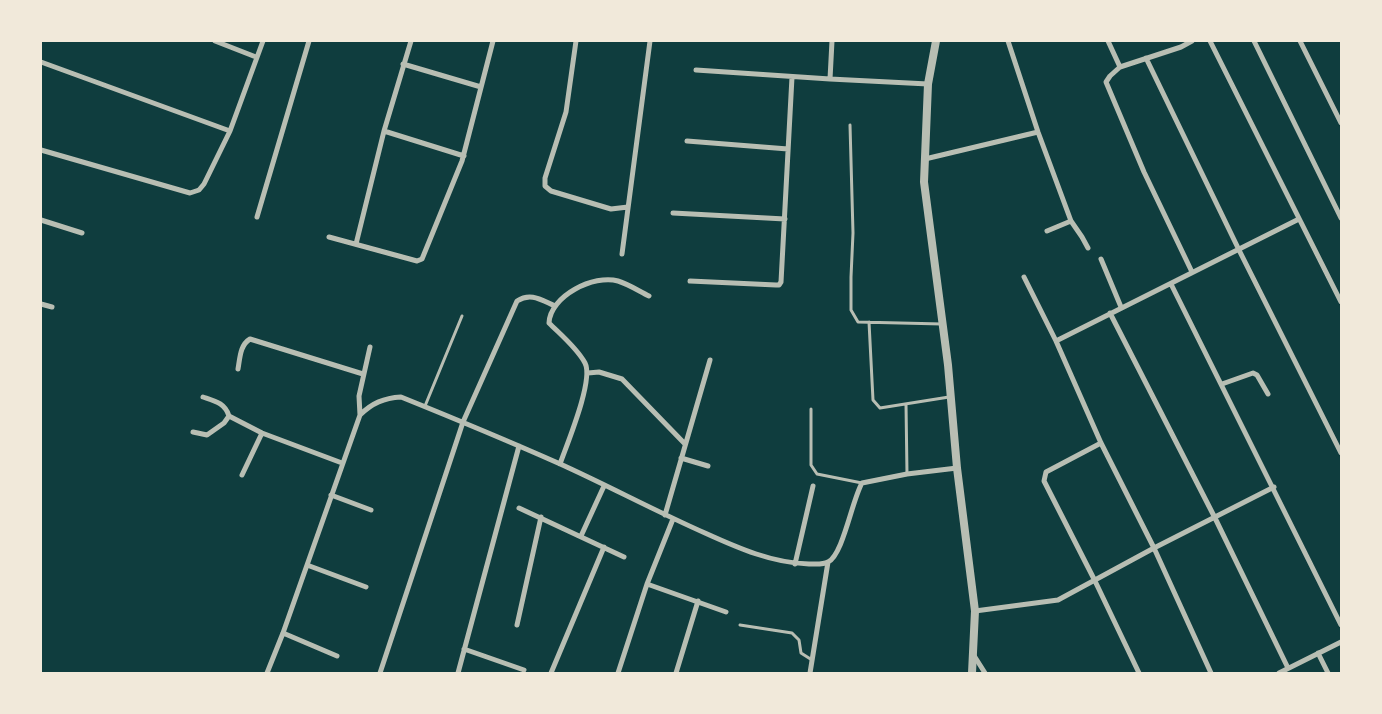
<!DOCTYPE html>
<style>
body{margin:0}
#map{position:relative;width:1382px;height:714px;overflow:hidden;background:#0f3d3e;font-family:Roboto,sans-serif}
canvas{display:block}
.frame{position:absolute;inset:0;border:42px solid #f1e9da;pointer-events:none}
</style>
<div id="map">
<canvas width="1382" height="714"></canvas>
<div class="frame"></div>
</div>
<script>
const ctx = document.querySelector('canvas').getContext('2d');
ctx.lineJoin = 'round';
function strokePath(path, color, width, dash) { ctx.strokeStyle = color; ctx.lineWidth = width; ctx.lineCap = dash ? 'butt' : 'round'; ctx.setLineDash(dash || []); ctx.stroke(path); }
strokePath(new Path2D(`
 M850,125L853,233L851,277V310L858,322L942,324
 M869,322L873,400L880,408L949,397
 M906,404L907,474
 M425,406L462,316
 M811,409V465L817,474L862,483
 M740,625L792,633L799,640L801,653L812,660`), '#b8beb3', 3);
strokePath(new Path2D(`
 M215,41L256,57
 M576,41L566,112L545,178V186L551,191L611,209L628,207
 M1008,41L1038,132L1071,221
 M1108,41L1120,67
 M1210,41L1341,302
 M1254,41L1341,218
 M1300,41L1341,123
 M1146,58L1239,250L1341,453
 M41,62L230,131
 M403,64L481,87
 M696,70L830,79L928,84
 M830,79L832,41
 M384,131L464,156
 M687,141L788,149
 M41,150L190,193L199,190L204,184L230,131L263,41
 M925,159L1038,132
 M673,213L785,219
 M257,217L309,41
 M41,220L82,233
 M1047,231L1071,221L1082,237L1088,248
 M329,237L417,261L422,259L462,161L493,41
 M356,244L384,131L411,41
 M622,254L650,41
 M1101,259L1121,307
 M1192,272L1144,172L1106,82L1110,76L1120,67L1181,47L1192,41
 M1024,277L1056,341L1101,443L1154,548L1211,673
 M690,281L776,285H779L781,282L792,77
 M1171,284L1341,625
 M41,304L52,307
 M1110,313L1215,518L1288,668
 M1056,341L1299,219
 M238,369C240,358 240,345 250,339L363,374
 M588,373L599,372L622,379L685,444
 M1222,384L1253,373L1257,375L1268,394
 M203,397C215,401 225,403 229,416
 M360,415L359,396L370,347
 M193,432L207,435L224,423L229,416L262,433L342,463
 M1101,443L1046,472L1044,481L1095,581L1139,673
 M681,458L708,466
 M560,464C567,444 594,380 585,363C577,348 561,335 549,323C550,296 594,274 618,281C628,284 639,291 649,296
 M242,475L262,433
 M331,495L371,510
 M519,508L624,557
 M665,515L710,360
 M581,536L604,486
 M795,564L813,486
 M307,565L366,587
 M647,584L726,612
 M975,611L1058,600L1154,548L1274,487
 M517,625L541,517
 M283,633L337,656
 M464,649L524,670
 M1318,653L1328,673
 M973,654L985,673
 M267,673L283,633L360,415C372,403 384,398 401,397C453,418 506,440 558,463C607,485 655,511 705,533C738,548 772,563 809,564C815,564 823,565 828,562C843,555 852,500 862,483L907,474L957,468
 M380,673L463,422L517,301C531,292 541,300 555,306
 M458,673L519,446
 M551,673L604,547
 M618,673L647,584L673,519
 M676,673L698,601
 M810,673L828,562
 M1279,673L1341,642`), '#b8beb3', 5);
strokePath(new Path2D(`
 M936,41L928,84L924,182L948,365L957,468L975,611L972,673`), '#b8beb3', 8);
</script>
